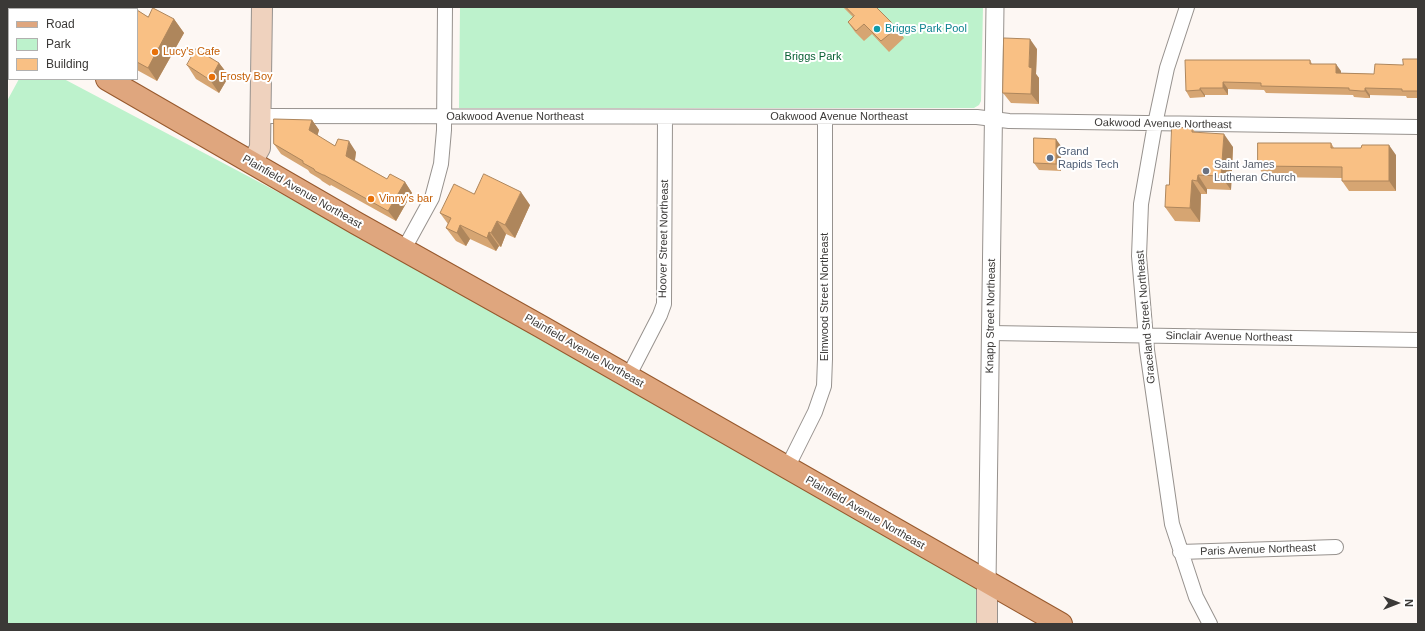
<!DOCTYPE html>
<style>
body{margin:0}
#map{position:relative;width:1425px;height:631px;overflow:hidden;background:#fdf7f3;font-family:Arial,sans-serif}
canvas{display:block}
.frame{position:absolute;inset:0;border:8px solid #3b3937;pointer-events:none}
.legend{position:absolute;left:8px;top:8px;width:130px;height:72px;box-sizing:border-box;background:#fff;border:1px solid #b1b0af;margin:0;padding:5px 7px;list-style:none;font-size:12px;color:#3b3937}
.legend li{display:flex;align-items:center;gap:8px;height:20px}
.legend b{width:20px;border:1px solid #b1b0af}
.north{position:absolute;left:1377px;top:583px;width:40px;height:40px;-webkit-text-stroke:3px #fff;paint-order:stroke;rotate:90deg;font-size:11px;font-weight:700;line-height:16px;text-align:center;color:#3b3937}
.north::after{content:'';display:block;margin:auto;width:14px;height:18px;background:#3b3937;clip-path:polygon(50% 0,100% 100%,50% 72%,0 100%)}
</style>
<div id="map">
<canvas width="1425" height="631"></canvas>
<div class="frame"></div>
<ul class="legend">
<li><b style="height:5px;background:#dfa67e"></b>Road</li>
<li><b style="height:11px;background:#bdf2cc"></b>Park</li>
<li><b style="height:11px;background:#f9c084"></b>Building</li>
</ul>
<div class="north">N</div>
</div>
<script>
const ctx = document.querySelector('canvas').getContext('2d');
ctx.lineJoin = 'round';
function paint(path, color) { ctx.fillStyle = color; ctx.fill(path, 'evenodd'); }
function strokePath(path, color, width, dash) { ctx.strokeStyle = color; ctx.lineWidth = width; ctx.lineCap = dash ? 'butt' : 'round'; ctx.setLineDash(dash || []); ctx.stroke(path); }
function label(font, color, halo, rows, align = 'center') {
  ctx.font = font + ' Arial,sans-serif'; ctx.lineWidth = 4; ctx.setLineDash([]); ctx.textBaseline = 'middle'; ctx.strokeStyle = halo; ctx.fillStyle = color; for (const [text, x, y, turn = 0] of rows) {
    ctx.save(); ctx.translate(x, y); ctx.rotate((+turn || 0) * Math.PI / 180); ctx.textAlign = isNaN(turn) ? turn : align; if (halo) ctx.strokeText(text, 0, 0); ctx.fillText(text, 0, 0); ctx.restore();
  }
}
paint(new Path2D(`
 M460,7H983L981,101L979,105L974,108H459Z
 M19,79H64L505,312L981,591L980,624H7V101Z`), '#bdf2cc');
const minor = new Path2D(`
 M1187,7L1167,68L1155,124L1141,204L1139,256L1147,350L1172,524L1196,597L1210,624
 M80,9V7
 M260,116L977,117L1009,121L1418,127
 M404,249L432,198L441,164L444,130L445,7
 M991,333L1418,340
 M628,377L660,315L664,304L665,117
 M787,468L815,412L824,386L825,359V117
 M1180,552L1336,547`);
const tertiary = new Path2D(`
 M987,582L995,7`);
const secondary = new Path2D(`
 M252,162L260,148L262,7
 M987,624V582`);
const primary = new Path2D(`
 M7,22L9,23
 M107,79L356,223L540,326L1061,624`);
strokePath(minor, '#97928e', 16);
strokePath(tertiary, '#97928e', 19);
strokePath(secondary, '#97928e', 22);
strokePath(primary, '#97592d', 24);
strokePath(minor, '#fff', 14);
strokePath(tertiary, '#fff', 17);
strokePath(secondary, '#efd2be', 20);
strokePath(primary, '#dfa67e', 22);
paint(new Path2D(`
 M843,7H876L897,28L904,38L889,52L872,34L864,41L855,32L848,22L853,17Z
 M137,10L148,17L174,19L184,33L157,81L137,70Z
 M1037,49L1036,74L1039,78V104L1011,103L1003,93Z
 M1418,59V98H1407L1406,96L1370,95V98H1366L1354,97L1353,95L1266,93L1264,90L1228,89V95H1205V97L1190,98L1186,91L1310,60L1312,64L1341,71V73L1374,74L1403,65Z
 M219,63L229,76L219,93L196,79L187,65Z
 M312,120L319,130L317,136L335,146L356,152L355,160L387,179L405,182L412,193L396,221L331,185L330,186L322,181L320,179L310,173L308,170L281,154L274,144Z
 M1192,128L1195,132L1233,147L1231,190L1207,189V194H1201L1200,222L1175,221L1165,207Z
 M1331,143L1334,148L1396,155V191H1349L1342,181V178L1265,177L1258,166Z
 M1061,146V171L1039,170L1034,163Z
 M474,194L530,205L515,238L506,234L501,247L499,246L496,251L470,239L466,246L456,241L446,228L448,224L440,213Z`), '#d6a572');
paint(new Path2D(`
 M174,19L184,33L157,81L148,68Z
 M1030,39L1037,49L1036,74L1039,78V104L1031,94L1029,67Z
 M219,63L229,76L219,93L210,80Z
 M1336,64L1341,71V80L1336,73Z
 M1223,82L1228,89V95L1223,88Z
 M1200,88L1205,95V97L1200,90Z
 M1365,88L1370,95V98L1365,91Z
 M312,120L319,130L316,141L309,130Z
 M1224,134L1233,147L1231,190L1221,176Z
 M1056,139L1061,146V171L1056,164Z
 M349,141L356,152L354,166L346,156Z
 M1389,145L1396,155V191L1389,181Z
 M1198,175L1207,189V194L1197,181Z
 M1192,180L1201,194L1200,222L1190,208Z
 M405,182L412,193L396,221L388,211Z
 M521,192L530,205L515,238L505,225Z
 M497,221L506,234L501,247L491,233Z
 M460,225L470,239L466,246L457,233Z
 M489,232L499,246L496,251L487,238Z`), '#ae865c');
const building = new Path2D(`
 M846,7H876L897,28L881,41L864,24L856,31L848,22L854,16Z
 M153,8L174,19L148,68L137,62V10L148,17Z
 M1004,38L1030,39L1029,67L1032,68L1031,94L1003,93Z
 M196,49L219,63L210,80L187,65Z
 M1403,59H1418V91H1402V89L1365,88V91H1361L1349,90V88L1261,86V83L1223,82V88H1200V90L1186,91L1185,60H1310V64H1336V73L1374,74L1375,64L1403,65Z
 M274,119L312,120L309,130L335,146L338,139L349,141L346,156L387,179L390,174L405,182L388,211L324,175H323L315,171L314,169L303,163V161L274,144Z
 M1172,127L1192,128V132L1224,134L1221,176L1198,175L1197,181L1192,180L1190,208L1165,207L1166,185H1169Z
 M1034,138L1056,139V164L1034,163Z
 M1258,143H1331V148H1361L1362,145H1389V181H1342V167L1258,166Z
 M484,174L521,192L505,225L497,221L491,233L489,232L487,238L460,225L457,233L446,228L451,218L440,213L454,184L474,194Z`);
paint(building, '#f9c084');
strokePath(building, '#ae865c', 1);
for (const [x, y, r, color] of [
 [877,29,4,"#0f9aa8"],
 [155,52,4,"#e8710a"],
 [212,77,4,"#e8710a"],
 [1050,158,4,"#5c6f8a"],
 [1206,171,4,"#6b7280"],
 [371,199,4,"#e8710a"]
]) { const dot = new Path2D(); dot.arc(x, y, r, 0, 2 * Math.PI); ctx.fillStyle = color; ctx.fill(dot); strokePath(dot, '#fff', 1.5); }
label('11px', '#0d838f', '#fff', [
 ["Briggs Park Pool",885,29]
], 'left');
label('11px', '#c56008', '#fff', [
 ["Lucy's Cafe",163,52],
 ["Frosty Boy",220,77],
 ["Vinny's bar",379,199]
], 'left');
label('11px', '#0a6034', '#fff', [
 ["Briggs Park",813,57]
]);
label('11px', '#3b3937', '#fff', [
 ["Oakwood Avenue Northeast",515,117],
 ["Oakwood Avenue Northeast",839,117],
 ["Oakwood Avenue Northeast",1163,124,1],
 ["Plainfield Avenue Northeast",302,192,30],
 ["Hoover Street Northeast",664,239,-89],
 ["Elmwood Street Northeast",825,297,-90],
 ["Knapp Street Northeast",991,316,-89],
 ["Graceland Street Northeast",1146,317,-95],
 ["Sinclair Avenue Northeast",1229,337,1],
 ["Plainfield Avenue Northeast",584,351,30],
 ["Plainfield Avenue Northeast",865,513,30],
 ["Paris Avenue Northeast",1258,550,-2]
]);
label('11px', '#4e5e75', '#fff', [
 ["Grand",1058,152],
 ["Rapids Tech",1058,165]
], 'left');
label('11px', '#5b616d', '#fff', [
 ["Saint James",1214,165],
 ["Lutheran Church",1214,178]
], 'left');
</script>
